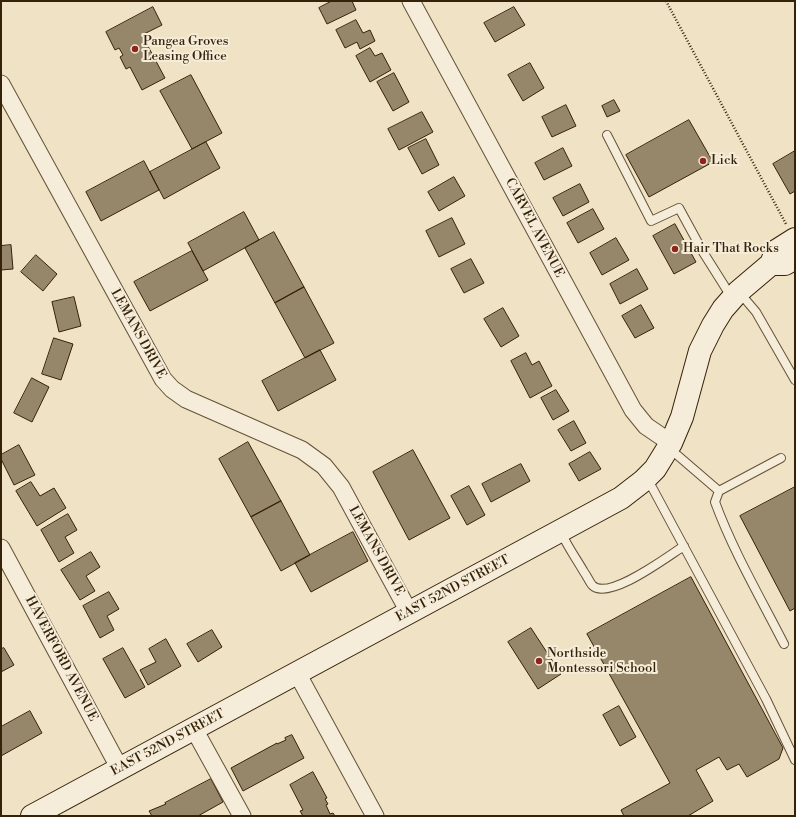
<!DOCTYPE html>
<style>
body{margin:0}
#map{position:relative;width:796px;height:817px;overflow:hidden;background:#f0e2c5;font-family:"Libre Bodoni",serif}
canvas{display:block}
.frame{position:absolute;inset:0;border:2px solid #352208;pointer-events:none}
</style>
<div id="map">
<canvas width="796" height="817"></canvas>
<div class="frame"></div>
</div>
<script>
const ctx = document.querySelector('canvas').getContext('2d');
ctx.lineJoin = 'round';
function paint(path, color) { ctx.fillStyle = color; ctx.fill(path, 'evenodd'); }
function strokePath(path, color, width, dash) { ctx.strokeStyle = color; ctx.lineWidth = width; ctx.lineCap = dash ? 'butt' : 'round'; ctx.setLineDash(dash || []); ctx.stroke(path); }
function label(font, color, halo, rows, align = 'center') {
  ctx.font = font + ' "Libre Bodoni",serif'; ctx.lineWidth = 4; ctx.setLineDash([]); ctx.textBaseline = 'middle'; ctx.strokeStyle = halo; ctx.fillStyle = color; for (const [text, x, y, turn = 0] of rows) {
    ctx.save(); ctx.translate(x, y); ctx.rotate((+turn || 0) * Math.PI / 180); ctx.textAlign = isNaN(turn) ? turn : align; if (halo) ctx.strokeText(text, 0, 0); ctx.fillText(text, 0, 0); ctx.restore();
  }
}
const building = new Path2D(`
 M332,1H352L356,10L327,24L319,8Z
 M153,7L162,25L142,35L165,78L142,90L130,67L126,69L120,57L123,55L119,48L115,50L106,32Z
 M514,7L525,25L495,42L484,23Z
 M356,20L363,33L370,30L375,41L360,49L357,42L345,48L336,30Z
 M370,48L375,56L382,53L391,70L370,82L356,56Z
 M530,63L544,88L523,101L508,75Z
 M394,73L409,102L393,111L377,82Z
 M191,75L222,133L192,149L160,91Z
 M614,100L620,111L607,117L602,106Z
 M566,105L576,126L552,137L542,117Z
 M422,112L433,132L399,150L388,129Z
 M689,120L713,162L649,197L626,155Z
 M426,139L439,165L422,174L408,148Z
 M206,142L220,168L164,199L150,172Z
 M563,148L572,166L544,180L535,163Z
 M795,151V191L790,194L773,164Z
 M144,161L159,190L101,221L86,192Z
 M454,177L465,196L439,211L428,192Z
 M580,184L589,202L563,216L553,198Z
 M593,209L604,229L578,243L567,223Z
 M244,212L259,240L203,271L188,243Z
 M452,218L465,244L439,257L426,231Z
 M675,224L696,262L674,274L653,236Z
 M274,232L304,287L275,303L245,248Z
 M616,238L629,260L602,275L590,253Z
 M11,245L13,269L1,270V246Z
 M192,251L208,280L150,311L134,282Z
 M36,255L57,274L43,291L21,272Z
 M471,259L484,283L464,293L451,269Z
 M637,269L648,289L620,304L610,284Z
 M304,287L334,343L305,358L275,303Z
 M74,297L81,326L59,332L52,302Z
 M641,305L654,328L635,338L622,316Z
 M503,308L519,336L501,347L484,319Z
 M54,338L73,344L61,380L42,374Z
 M320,350L336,380L278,411L262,381Z
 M526,353L532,365L539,361L552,386L530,398L511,361Z
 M32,378L49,387L32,422L14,413Z
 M556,390L569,411L553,420L541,398Z
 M574,421L586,443L571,451L558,430Z
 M248,442L281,501L251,517L219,459Z
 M19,445L35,475L14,485L1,459V455Z
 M413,450L450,518L409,540L373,472Z
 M590,452L601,469L579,481L569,464Z
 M521,464L530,481L491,502L482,484Z
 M31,482L40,496L54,488L66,508L37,526L16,491Z
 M469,486L485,515L467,525L451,496Z
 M795,487V608L790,611L740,516Z
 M281,501L310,555L281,571L251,517Z
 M68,514L77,530L65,537L74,553L59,562L41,530Z
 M353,532L368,561L311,592L295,563Z
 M91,552L100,567L86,576L95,591L80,600L61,570Z
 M691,577L783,748L779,759L747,777L739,764L727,770L719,757L696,770L713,801L688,816H624L621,810L670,783L587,634Z
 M109,592L119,609L107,616L114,630L100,638L83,606Z
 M531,628L561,674L538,689L508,642Z
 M212,630L222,647L198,662L187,644Z
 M166,639L181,666L148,685L140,670L156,662L149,649Z
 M4,648L14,665L1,672V649Z
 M123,648L145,687L125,698L103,659Z
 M619,706L636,737L620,746L603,715Z
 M30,711L42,733L1,756V727Z
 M292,735L304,758L243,791L231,768L277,743V744L286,740L285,738Z
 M313,772L327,798L325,799L328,804L326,805L330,814L333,813L335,816H303L300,811L303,810L290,785Z
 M211,779L223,802L198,816H152L149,811L166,804L165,803Z`);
paint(building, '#96866a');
strokePath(building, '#352208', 1);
const lane = new Path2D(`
 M607,135L651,221L679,208L703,252L732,298
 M739,292L756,312L795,380
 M669,448L719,491L715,502C733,551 760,597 784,644
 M647,478L766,699L795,760
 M719,491L781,458
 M561,532C567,546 576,558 584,572C587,576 589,581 592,585C608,602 668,556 684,546`);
const street = new Path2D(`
 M411,1L633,410L646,426L671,443
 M1,84L163,379L172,389L186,399L302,450L324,466L341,487L409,612
 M1,548L120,769
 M297,673L375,816
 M194,729L242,816`);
const secondary = new Path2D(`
 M771,264H785L795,258
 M32,816L560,531L621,498L643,481L655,469L671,443L682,417L700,351L713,325L723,309L738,292L771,264L776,251L795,239`);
strokePath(lane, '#645237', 10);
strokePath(street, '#645237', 19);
strokePath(secondary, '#352208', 24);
strokePath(new Path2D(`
 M666,1L786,224`), '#352208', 2.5, [1, 2]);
strokePath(lane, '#f5ecd9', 8);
strokePath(street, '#f5ecd9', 17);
strokePath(secondary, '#f5ecd9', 22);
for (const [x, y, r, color] of [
 [135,49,4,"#8f2418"],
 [703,161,4,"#8f2418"],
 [675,249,4,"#8f2418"],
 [539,661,4,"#8f2418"]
]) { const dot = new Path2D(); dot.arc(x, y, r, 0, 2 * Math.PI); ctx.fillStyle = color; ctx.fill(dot); strokePath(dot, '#f5ecd9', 1.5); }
label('13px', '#352208', '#f5ecd9', [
 ["Pangea Groves",143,42],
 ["Leasing Office",143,57],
 ["Lick",711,161],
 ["Hair That Rocks",683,249],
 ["Northside",547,654],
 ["Montessori School",547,669]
], 'left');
label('13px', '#352208', '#f5ecd9', [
 ["CARVEL AVENUE",534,228,62],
 ["LEMANS DRIVE",138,334,61],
 ["LEMANS DRIVE",376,551,61],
 ["EAST 52ND STREET",453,589,-28],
 ["HAVERFORD AVENUE",61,659,62],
 ["EAST 52ND STREET",168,743,-28]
]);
</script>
